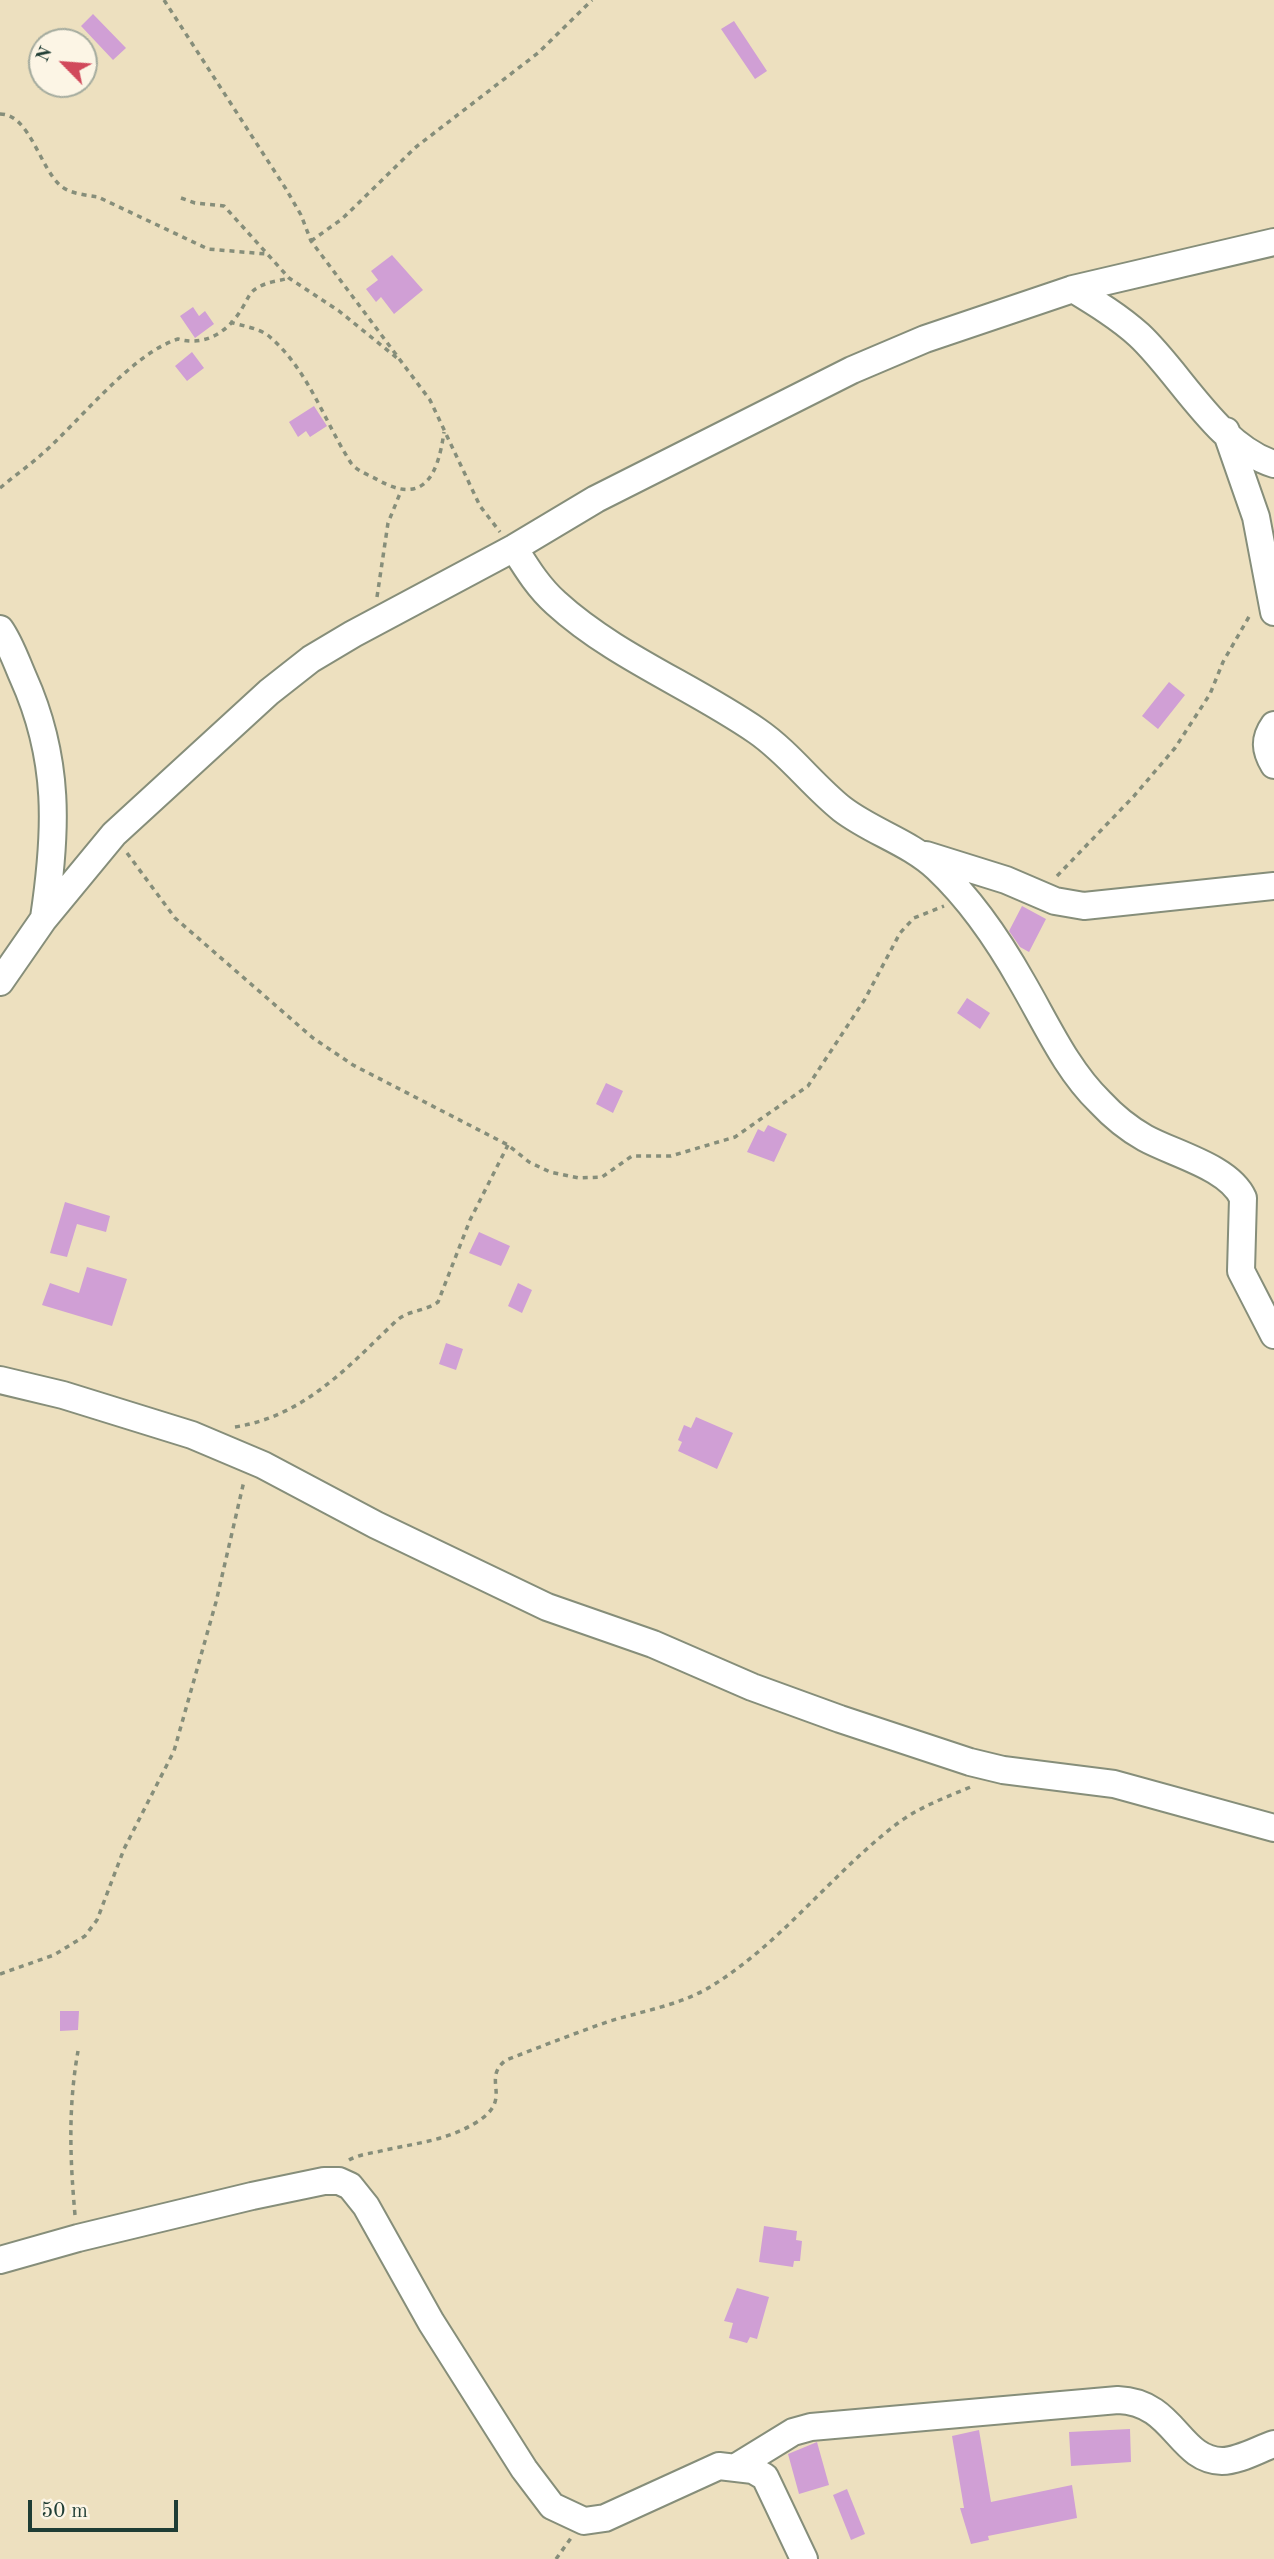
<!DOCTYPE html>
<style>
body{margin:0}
#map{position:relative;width:1274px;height:2559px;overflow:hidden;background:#ede0bf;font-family:"Old Standard TT",serif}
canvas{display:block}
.north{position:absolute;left:28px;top:28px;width:70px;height:70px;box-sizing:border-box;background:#fcf5e5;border:2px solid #a4ab9e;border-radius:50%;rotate:295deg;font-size:19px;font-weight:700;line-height:28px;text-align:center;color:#1f3d34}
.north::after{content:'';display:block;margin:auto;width:24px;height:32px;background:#d1495b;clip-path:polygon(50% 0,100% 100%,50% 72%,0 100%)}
.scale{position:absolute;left:28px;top:2500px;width:150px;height:32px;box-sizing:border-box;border:4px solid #1f3d34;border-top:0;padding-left:9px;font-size:21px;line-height:24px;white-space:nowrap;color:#1f3d34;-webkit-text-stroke:5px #fcf5e5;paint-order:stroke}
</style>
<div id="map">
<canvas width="1274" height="2559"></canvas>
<div class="north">N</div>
<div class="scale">50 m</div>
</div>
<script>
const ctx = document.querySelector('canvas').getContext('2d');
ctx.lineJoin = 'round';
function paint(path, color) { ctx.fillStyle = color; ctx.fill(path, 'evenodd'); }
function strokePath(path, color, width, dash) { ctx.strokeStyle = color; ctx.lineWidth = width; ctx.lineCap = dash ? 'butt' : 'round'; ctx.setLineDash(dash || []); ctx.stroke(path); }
paint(new Path2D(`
 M93,14L126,48L113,60L81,26Z
 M734,21L767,71L755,79L721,29Z
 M392,255L423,290L394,314L381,297L376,302L366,289L378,280L371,271Z
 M193,307L199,316L205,311L214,324L195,338L180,316Z
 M192,352L204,368L187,381L175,366Z
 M314,406L327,426L310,437L306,431L298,437L289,422Z
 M1169,682L1185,695L1158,729L1142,716Z
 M1022,906L1046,919L1029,952L1020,947L1009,931Z
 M967,998L990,1013L980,1029L957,1013Z
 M606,1083L623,1091L613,1113L596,1104Z
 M768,1125L787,1134L774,1162L747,1152L758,1129L764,1132Z
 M65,1202L110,1216L106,1232L77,1224L67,1257L50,1253Z
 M479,1232L510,1246L501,1266L469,1253Z
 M87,1267L127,1279L112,1326L42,1305L50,1283L79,1293Z
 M518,1283L532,1290L522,1313L508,1306Z
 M446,1343L463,1349L456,1370L439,1364Z
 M696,1417L733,1433L717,1469L678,1451L682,1442L678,1440L684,1425L691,1428Z
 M60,2011H79L78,2030L60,2031Z
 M764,2226L797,2231L796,2240L802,2241L800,2261H794L793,2267L759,2262Z
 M737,2288L769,2297L757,2339L750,2337L747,2343L729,2338L733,2323L724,2321Z
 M1130,2429L1131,2462L1071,2466L1069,2432Z
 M979,2430L991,2502L1072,2485L1077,2518L988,2536L989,2540L971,2544L960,2508H964L952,2436Z
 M817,2442L829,2485L799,2494L788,2454Z
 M847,2489L865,2534L851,2540L833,2495Z`), '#d09fd5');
const minor = new Path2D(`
 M1073,289C1096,303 1119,317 1139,335C1180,373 1218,447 1274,464
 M1226,431L1256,517L1274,612
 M514,548C526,567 538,587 556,603C614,656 692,686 757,731C789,753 812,785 842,809C872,832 909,842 937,868C970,899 1000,943 1022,982C1046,1023 1066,1069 1100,1102C1113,1116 1129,1129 1145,1138C1174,1154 1229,1167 1243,1198L1241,1271L1274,1335
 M0,629C10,643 16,661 23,677C60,759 57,831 44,918
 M1274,725C1264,739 1265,750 1274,765
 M926,855L1006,880L1055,901L1084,906L1274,886
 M0,982L43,920L114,834L269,692L311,659L353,634L514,548L596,499L852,370L925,339L1073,289L1274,242
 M0,1380L63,1395L192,1435L263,1465L376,1525L547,1607L653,1644L752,1687L840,1719L970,1762L1003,1770L1114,1784L1274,1828
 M0,2260L78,2238L252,2196L324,2181H339L350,2186L366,2206L431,2322L524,2469L552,2506L584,2521L605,2518L719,2466L753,2470L765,2477L804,2559
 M736,2467L793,2432L811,2427L1118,2400C1175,2402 1178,2460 1222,2461C1239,2461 1259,2449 1274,2444`);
strokePath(minor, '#868e7a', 30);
strokePath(new Path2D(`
 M164,0L286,189L301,215L311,241L430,400L480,506L500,532
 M0,114C30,114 40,169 61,186C71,194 86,195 98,197L208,249L266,254
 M181,198L195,203L224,206L289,278L339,311L397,358
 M311,241L342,219L416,147L538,53L592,0
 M230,322C242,326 260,328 270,337C309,371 324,421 351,463C357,471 369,475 378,480C424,506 438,475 444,432
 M0,488C14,476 29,466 42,454C79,422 131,354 178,339C206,347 230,331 244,305C248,298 250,292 257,288C266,282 279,281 289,278
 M377,597L388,523L401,491
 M127,853L175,918L313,1038L353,1065L508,1145L529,1162L550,1172L579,1178L602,1177L632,1156H671L735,1137L808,1086L865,999L900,933L914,918L944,906
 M1057,876L1134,796L1175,748L1210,694L1223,662L1250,615
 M235,1427C304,1416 347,1368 395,1322C407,1310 424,1312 438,1302L470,1220L508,1145
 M0,1974L54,1955L85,1936L97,1920L124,1849L174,1751L216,1602L244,1481
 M349,2160C359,2154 374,2153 385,2150C418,2143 448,2140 477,2122C515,2098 480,2080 506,2060C540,2047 575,2033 610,2021C643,2011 680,2005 710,1987C781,1944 832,1873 898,1823C921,1806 947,1797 973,1786
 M75,2215C70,2159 68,2107 78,2051
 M556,2559L571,2538`), '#868e7a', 3.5, [5, 5]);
strokePath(minor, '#fff', 26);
</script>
